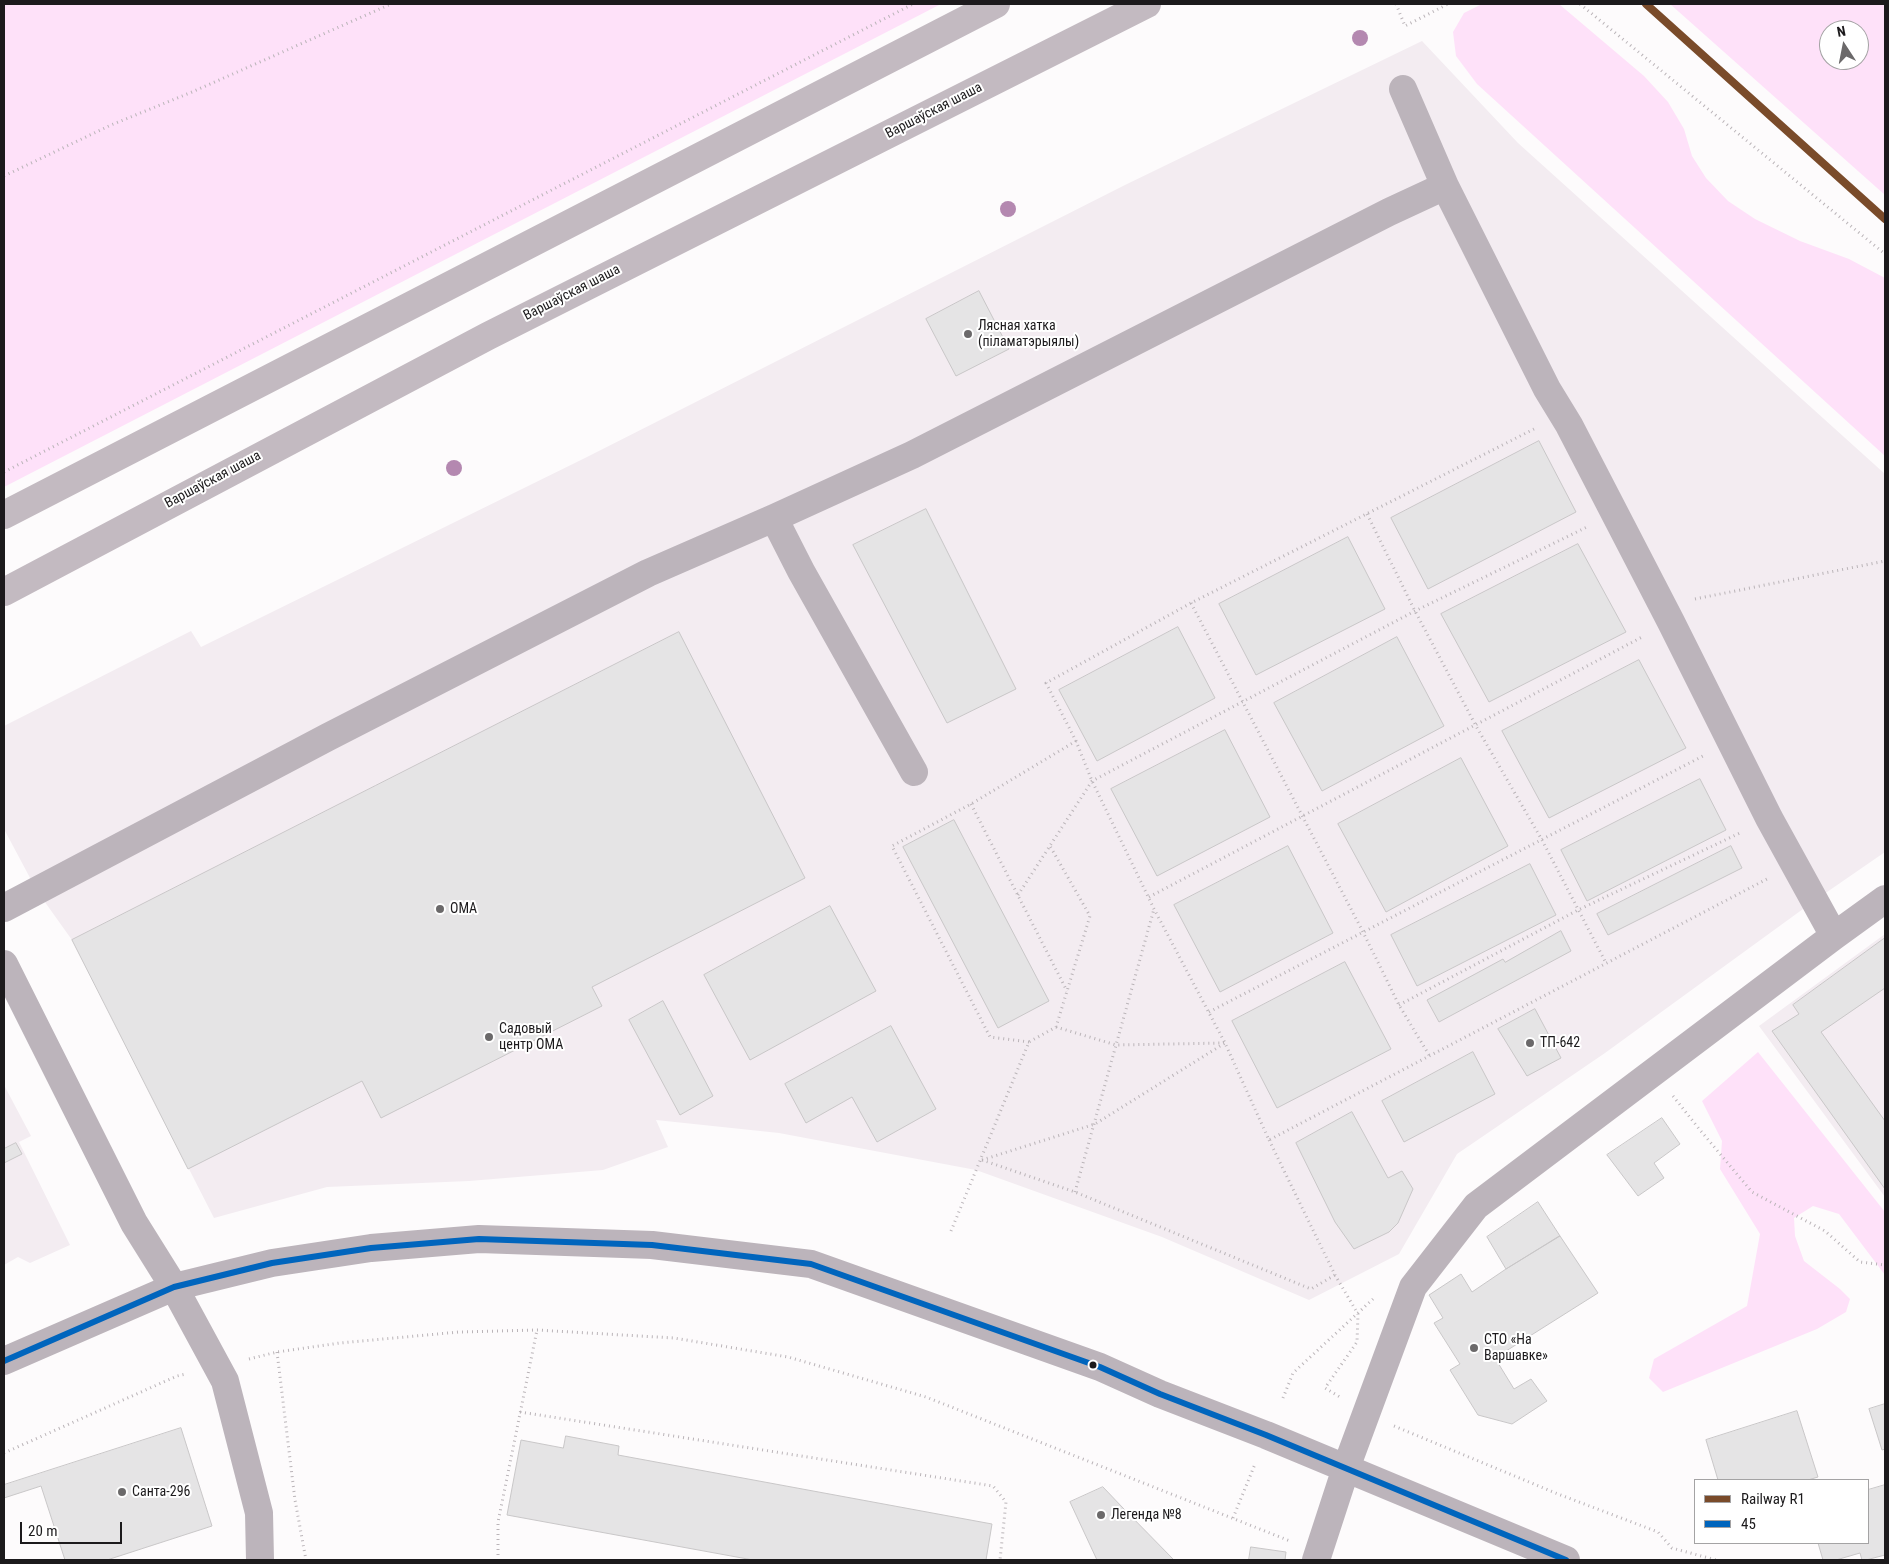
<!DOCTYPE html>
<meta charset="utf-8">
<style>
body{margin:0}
#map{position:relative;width:1889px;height:1564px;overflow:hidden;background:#fdfbfc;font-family:"Roboto Condensed",sans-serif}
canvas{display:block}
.frame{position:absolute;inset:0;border:5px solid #1c1a1c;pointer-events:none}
.legend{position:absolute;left:1694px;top:1479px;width:175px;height:65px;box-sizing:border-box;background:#fff;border:1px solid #a4a3a4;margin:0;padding:6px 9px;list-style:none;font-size:15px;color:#1c1a1c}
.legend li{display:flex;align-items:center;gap:10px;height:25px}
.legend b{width:25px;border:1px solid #a4a3a4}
.north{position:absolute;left:1819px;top:20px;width:50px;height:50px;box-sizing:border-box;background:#fff;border:1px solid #a4a3a4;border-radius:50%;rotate:349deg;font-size:14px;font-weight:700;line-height:20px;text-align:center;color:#1c1a1c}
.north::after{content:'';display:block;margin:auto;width:18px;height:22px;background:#6b696a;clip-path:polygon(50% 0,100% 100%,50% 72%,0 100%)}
.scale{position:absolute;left:20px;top:1522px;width:102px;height:22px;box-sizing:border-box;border:2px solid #1c1a1c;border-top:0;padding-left:6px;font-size:15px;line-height:18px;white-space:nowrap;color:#1c1a1c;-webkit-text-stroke:4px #fff;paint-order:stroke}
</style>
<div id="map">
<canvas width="1889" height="1564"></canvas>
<div class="frame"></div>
<ul class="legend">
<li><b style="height:6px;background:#7a4b2a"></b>Railway R1</li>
<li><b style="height:6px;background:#0065bd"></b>45</li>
</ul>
<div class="north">N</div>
<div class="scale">20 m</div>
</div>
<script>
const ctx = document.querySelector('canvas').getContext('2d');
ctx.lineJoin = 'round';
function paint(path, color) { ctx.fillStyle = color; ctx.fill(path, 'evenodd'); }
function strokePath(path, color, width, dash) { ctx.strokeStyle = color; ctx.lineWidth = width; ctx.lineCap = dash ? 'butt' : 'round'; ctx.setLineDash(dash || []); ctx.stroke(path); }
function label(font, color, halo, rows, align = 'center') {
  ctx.font = font + ' "Roboto Condensed",sans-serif'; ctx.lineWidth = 4; ctx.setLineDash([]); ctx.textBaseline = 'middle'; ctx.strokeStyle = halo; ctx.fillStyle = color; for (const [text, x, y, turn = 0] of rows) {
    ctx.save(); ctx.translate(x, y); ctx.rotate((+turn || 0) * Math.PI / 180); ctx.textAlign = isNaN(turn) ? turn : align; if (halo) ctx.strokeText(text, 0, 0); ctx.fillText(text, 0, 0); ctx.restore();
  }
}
paint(new Path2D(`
 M1422,41L1518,143L1885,474V852L1814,901L1605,1053L1457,1154L1399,1254L1309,1300L1162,1237L976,1170L779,1133L656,1120L668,1147L603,1170L469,1181L327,1187L214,1218L72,940L37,891L4,829V726L191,631L201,647L585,458L1125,185Z
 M1885,934V1197L1759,1026Z
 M4,1085L31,1136L19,1142L70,1245L30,1263L18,1257L4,1265Z`), '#f3ecf1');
paint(new Path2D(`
 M4,4H941L4,487Z
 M1482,4H1559L1644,76L1668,102L1684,129L1692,156L1706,178L1728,201L1755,219L1800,241L1849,259L1885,278V456L1477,84L1456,56L1453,32L1464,13Z
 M1670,4H1885V195ZM1829,30H1859V60H1829Z
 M1758,1052L1885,1212V1275L1839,1214L1813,1206L1794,1218L1795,1236L1804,1261L1840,1289L1850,1299L1846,1312L1817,1329L1663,1392L1649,1378L1654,1359L1747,1306L1760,1234L1720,1169L1722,1141L1702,1101Z`), '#fee1f9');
const building = new Path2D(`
 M979,291L1009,349L956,376L926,319Z
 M1539,441L1576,512L1428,589L1391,518Z
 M926,509L1016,689L947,723L853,545Z
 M1348,537L1385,609L1256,675L1219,604Z
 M1578,544L1626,632L1489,702L1441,614Z
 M1178,627L1215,698L1097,761L1059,690Z
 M679,632L805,878L592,987L602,1006L381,1118L362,1081L188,1169L72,940Z
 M1397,637L1444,726L1322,791L1274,703Z
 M1639,660L1686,748L1549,818L1502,731Z
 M1225,730L1270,817L1157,876L1111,789Z
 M1461,758L1508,846L1386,912L1338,824Z
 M1700,779L1726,830L1587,901L1561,850Z
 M954,820L1049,1001L998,1028L903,847Z
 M1288,846L1333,933L1220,992L1174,905Z
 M1731,846L1742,868L1608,935L1597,914Z
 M1530,864L1556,915L1417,986L1391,935Z
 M830,906L876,991L750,1060L704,975Z
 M1561,931L1571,951L1439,1022L1427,1000L1503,959L1505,962Z
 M1885,938V988L1821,1032L1885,1121V1189L1772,1031L1799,1014L1793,1005Z
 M1345,962L1391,1049L1277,1108L1232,1021Z
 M663,1001L713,1096L680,1115L629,1020Z
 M1535,1009L1561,1058L1527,1076L1498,1029Z
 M891,1026L936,1109L877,1142L852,1097L806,1123L785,1084Z
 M1473,1052L1495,1094L1404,1142L1382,1101Z
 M1352,1112L1388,1178L1402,1171L1413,1189L1398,1223L1389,1232L1354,1249L1335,1222L1296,1143Z
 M1662,1118L1680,1144L1654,1163L1664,1178L1638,1196L1607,1155Z
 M16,1143L22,1154L4,1163V1149Z
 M1538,1202L1560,1236L1506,1269L1487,1237Z
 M1560,1236L1598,1293L1495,1358L1514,1389L1531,1379L1547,1401L1512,1424L1478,1415L1450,1370L1460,1364L1434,1323L1443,1318L1429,1295L1461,1274L1472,1292L1506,1269Z
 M1885,1404V1449L1882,1450L1869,1409Z
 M1797,1411L1818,1477L1808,1480H1718L1706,1440Z
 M181,1428L212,1526L107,1560H65L41,1486L4,1498V1485Z
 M566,1436L619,1446L618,1455L992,1524L986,1560H753L507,1515L521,1440L563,1448Z
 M1885,1485V1555L1866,1560H1862L1860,1553L1836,1560H1823L1818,1543H1868V1490Z
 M1103,1487L1123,1508L1174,1560H1097L1070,1502Z
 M1251,1547L1286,1552L1285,1560H1249Z`);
paint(building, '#e5e4e5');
strokePath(building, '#c9c7c8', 1);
strokePath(new Path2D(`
 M1396,4L1405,26L1448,4
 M1580,4L1885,254
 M4,176L111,125L192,92L391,4
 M1534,429L1191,603L1046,683L1076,741L1092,781L1154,909L1225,1043L1269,1140L1767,879
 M4,472L913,4
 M1367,514L1415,611L1476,726L1542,840L1606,963
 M1695,599L1885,561
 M1191,603L1363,932L1399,1005L1429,1055
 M971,804L1067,991
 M1018,895L1092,781L1415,611L1587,527
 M1149,897L1644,636
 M1399,1005L1578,910L1742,832
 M1209,1012L1703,756
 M1056,1027L1116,1045L1224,1043
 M1029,1042L990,1037L892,846L971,804L1076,741
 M1673,1096L1700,1130L1752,1192L1825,1231L1860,1262L1885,1265
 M1269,1140L1335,1275L1358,1314L1357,1342L1325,1388L1340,1397
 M982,1160L1075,1192L1311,1289L1335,1275
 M982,1160L1095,1124L1225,1043
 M1075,1192L1154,909
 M951,1231L1029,1042L1056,1027L1090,916L1050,846
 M277,1352L295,1500L306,1560
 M249,1359L277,1352L340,1343L459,1332L537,1330L674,1338L788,1357L926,1397L1290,1541
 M1283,1398L1293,1373L1373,1299
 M520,1412L993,1486L1006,1502L1000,1560
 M1394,1426L1558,1494L1658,1532L1672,1548L1716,1560
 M4,1453L177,1376L186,1374
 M1233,1518L1255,1464
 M498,1560V1522L537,1330`), '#bab4b8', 3, [1, 4]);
strokePath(new Path2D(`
 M1445,186L1547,389L1569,425L1671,622L1769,818L1834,936
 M774,518L801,571L914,772
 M4,908L328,737L648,573L774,518L912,455L1389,212L1445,186L1403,89
 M4,964L134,1223L174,1287L225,1381L259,1513L260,1560
 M4,1361L174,1287L272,1263L371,1248L479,1239L652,1245L811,1264L1100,1367L1160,1394L1266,1435L1566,1560
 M1316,1560L1346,1468L1413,1287L1476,1206L1834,936L1885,899`), '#bcb4bb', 28);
strokePath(new Path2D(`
 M4,515L996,4
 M4,592L488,336L1147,4`), '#c3bac1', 28);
strokePath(new Path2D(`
 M4,1361L174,1287L272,1263L371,1248L479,1239L652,1245L811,1264L1100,1367L1160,1394L1266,1435L1566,1560`), '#0065bd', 6);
strokePath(new Path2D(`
 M1646,4L1885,219`), '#7a4b2a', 8);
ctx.fillStyle = '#b488b0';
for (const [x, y] of [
 [1360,38],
 [1008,209],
 [454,468]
]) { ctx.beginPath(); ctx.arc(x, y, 8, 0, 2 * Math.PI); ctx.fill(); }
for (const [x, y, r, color] of [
 [968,334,5,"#6b696a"],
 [440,909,5,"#6b696a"],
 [489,1037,5,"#6b696a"],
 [1530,1043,5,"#6b696a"],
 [1474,1348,5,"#6b696a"],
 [1093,1365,4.5,"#1c1a1c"],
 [122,1492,5,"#6b696a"],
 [1101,1515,5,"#6b696a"]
]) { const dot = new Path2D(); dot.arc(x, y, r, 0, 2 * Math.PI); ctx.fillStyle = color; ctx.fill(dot); strokePath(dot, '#fff', 2); }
label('14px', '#1c1a1c', '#fff', [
 ["Варшаўская шаша",934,111,-27],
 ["Варшаўская шаша",572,293,-27],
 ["Варшаўская шаша",213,480,-28]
]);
label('14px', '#1c1a1c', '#fff', [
 ["Лясная хатка",978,326],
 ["(піламатэрыялы)",978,342],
 ["ОМА",450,909],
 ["Садовый",499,1029],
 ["центр ОМА",499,1045],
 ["ТП-642",1540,1043],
 ["СТО «На",1484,1340],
 ["Варшавке»",1484,1356],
 ["Санта-296",132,1492],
 ["Легенда №8",1111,1515]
], 'left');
</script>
